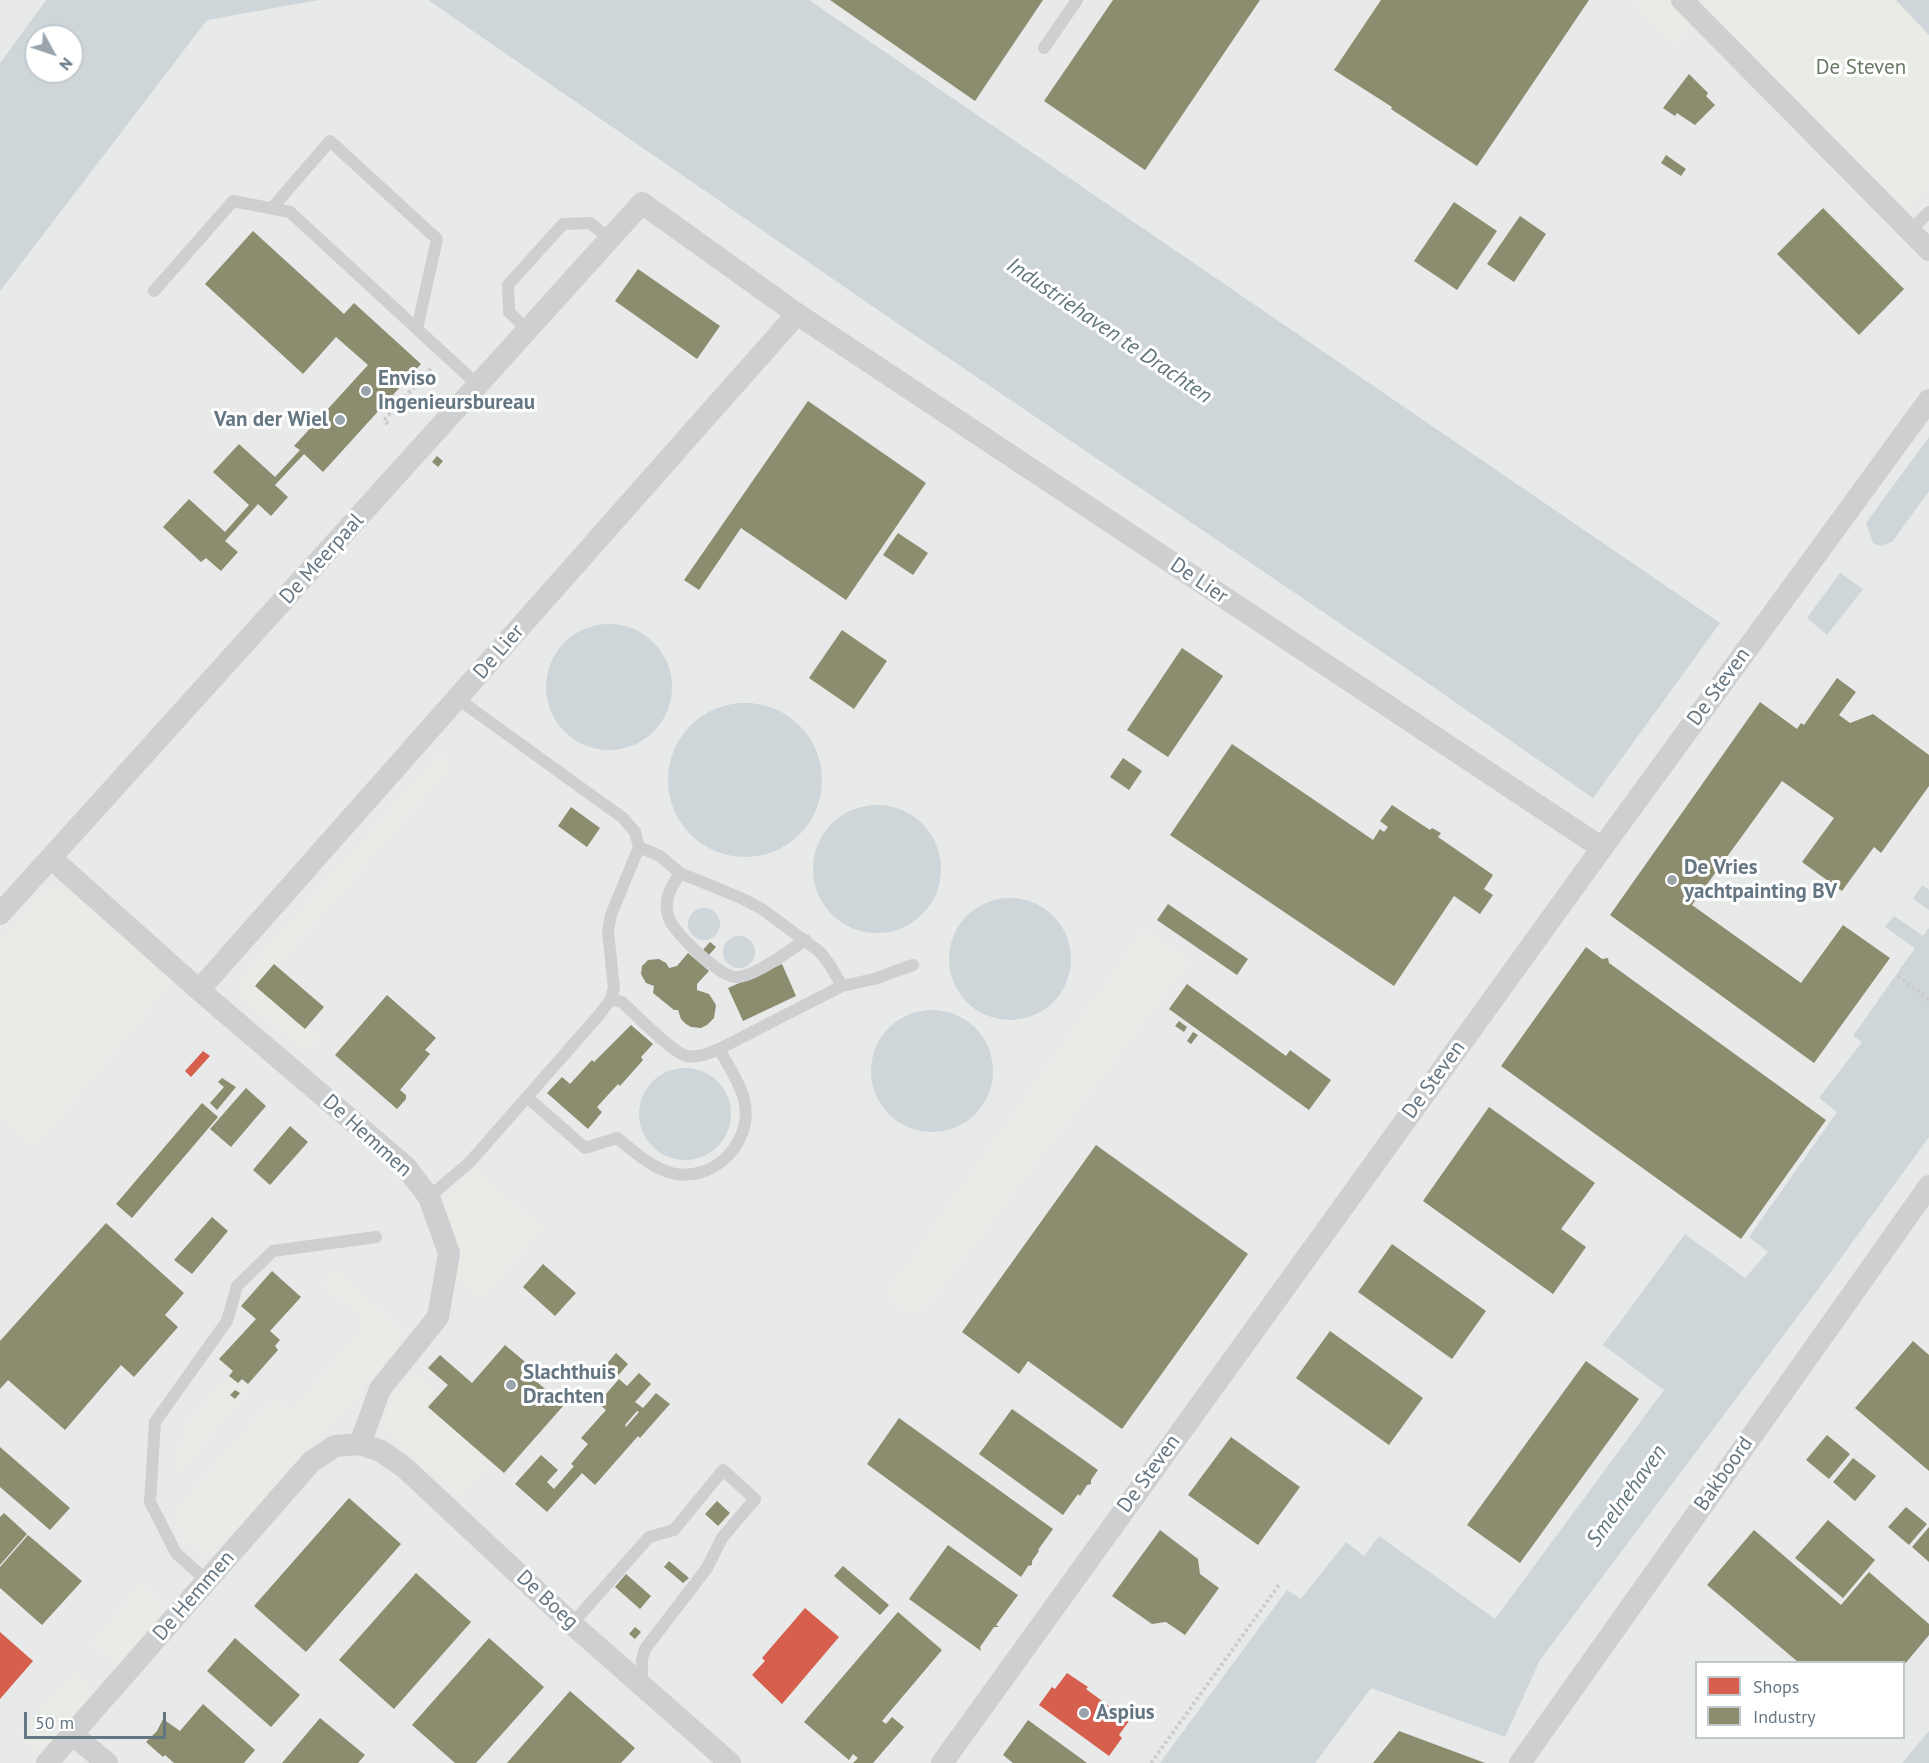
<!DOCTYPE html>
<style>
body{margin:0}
#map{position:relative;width:1929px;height:1763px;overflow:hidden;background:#f9f9f9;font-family:"PT Sans",sans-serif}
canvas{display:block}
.legend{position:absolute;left:1695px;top:1661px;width:210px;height:78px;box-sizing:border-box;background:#fff;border:2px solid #c1c8cd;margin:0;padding:8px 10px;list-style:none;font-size:18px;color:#657683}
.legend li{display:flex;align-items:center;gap:12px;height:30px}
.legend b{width:30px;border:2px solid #c1c8cd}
.north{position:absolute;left:24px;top:24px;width:60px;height:60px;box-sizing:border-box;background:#fff;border:2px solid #c1c8cd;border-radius:50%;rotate:130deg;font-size:16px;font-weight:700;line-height:24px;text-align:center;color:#657683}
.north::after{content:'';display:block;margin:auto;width:21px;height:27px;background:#99a4ac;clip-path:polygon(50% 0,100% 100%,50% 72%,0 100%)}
.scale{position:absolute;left:24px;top:1712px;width:142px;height:27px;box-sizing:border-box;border:3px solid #657683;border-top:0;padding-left:8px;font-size:18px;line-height:21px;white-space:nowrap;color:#657683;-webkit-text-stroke:4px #fff;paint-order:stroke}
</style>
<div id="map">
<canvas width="1929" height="1763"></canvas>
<ul class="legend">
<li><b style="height:16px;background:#d6604d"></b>Shops</li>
<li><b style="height:16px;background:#8c8c6e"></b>Industry</li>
</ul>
<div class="north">N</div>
<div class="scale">50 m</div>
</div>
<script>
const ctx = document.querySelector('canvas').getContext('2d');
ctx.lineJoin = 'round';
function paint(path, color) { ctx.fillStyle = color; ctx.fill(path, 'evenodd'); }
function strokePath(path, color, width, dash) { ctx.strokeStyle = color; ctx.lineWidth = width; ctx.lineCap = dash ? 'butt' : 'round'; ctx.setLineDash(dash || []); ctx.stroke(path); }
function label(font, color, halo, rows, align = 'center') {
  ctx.font = font + ' "PT Sans",sans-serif'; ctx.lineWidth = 6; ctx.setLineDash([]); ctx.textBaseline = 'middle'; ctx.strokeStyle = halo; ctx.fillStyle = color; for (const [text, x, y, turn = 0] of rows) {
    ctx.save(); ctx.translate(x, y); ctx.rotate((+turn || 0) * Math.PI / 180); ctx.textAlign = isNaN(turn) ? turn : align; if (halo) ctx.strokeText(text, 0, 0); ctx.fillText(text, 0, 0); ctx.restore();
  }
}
paint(new Path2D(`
 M0,0H46L0,63Z
 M169,0H1929V1763H0V226ZM1696,1662H1904V1738H1696Z`), '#e8e9e9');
paint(new Path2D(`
 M1632,0H1667L1692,25L1675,45Z
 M1697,0H1896L1929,35V187L1906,210Z
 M440,753L452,765L277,967L270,995L320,1038L307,1052L241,997L239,993L240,979Z
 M61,890L75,892L178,975L35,1147L0,1118V942L35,899L48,892Z
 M1143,929L1190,961L926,1308L907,1311L893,1302L889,1290L1131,948Z
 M475,1169L543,1229L479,1300L457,1278C458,1255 455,1235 448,1212L452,1210L448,1202L453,1193Z
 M334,1269L409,1336L213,1560C191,1545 169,1532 181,1503L273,1398L291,1410L361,1331V1319L348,1305L327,1292L322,1285Z
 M231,1373L249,1389L176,1477L174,1460L189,1421Z
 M414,1373L502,1450L458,1497L404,1449L387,1429L385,1421L388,1402Z
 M141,1584L169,1608L119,1667L91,1643Z
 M75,1671L95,1694L40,1757L19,1735Z`), '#e8ebe6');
paint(new Path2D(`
 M46,0H319L207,20L0,291V63ZM36,36H72V72H36Z
 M428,0H809L1720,623L1593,798L1419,677L894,321Z
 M1896,0H1929V35Z
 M1929,437V491L1892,542L1880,546L1873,543L1866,523Z
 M1840,573L1863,589L1827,635L1807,618Z
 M546 687a63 63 0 1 1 126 0a63 63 0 1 1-126 0Z
 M668 780a77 77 0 1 1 154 0a77 77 0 1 1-154 0Z
 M813 869a64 64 0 1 1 128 0a64 64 0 1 1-128 0Z
 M1922,885L1929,890V910L1913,899Z
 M949 959a61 61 0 1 1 122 0a61 61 0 1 1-122 0Z
 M688 924a16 16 0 1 1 32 0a16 16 0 1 1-32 0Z
 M1894,916L1923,936L1929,928V1137L1819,1288L1540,1660L1505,1737L1371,1688L1315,1763H1160L1287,1590L1301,1599L1346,1542L1364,1556L1379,1536L1495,1619L1664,1390L1603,1345L1685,1234L1745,1278L1768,1252L1749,1237L1837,1112L1819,1098L1862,1042L1853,1036L1915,948L1885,927Z
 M723 952a16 16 0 1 1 32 0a16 16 0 1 1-32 0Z
 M871 1071a61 61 0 1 1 122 0a61 61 0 1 1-122 0Z
 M639 1114a46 46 0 1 1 92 0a46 46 0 1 1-92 0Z
 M1929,1731V1763H1902Z`), '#ced6d9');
paint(new Path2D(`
 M203,1051L210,1056L191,1077L185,1071Z
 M805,1608L839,1637L782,1704L752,1675L765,1661L762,1658Z
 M0,1632L33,1661L0,1699Z
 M1067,1673L1088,1687L1086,1689L1129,1721L1119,1735L1122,1738L1109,1756L1039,1705L1052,1687L1055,1689Z`), '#d6604d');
paint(new Path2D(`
 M830,0H1043L975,101Z
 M1113,0H1260L1145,170L1044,101Z
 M1381,0H1589L1477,166L1391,109L1392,107L1334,70Z
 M1689,74L1708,93L1706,96L1715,105L1695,125L1677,113L1675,116L1663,108Z
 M1666,155L1686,169L1681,176L1661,163Z
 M1454,202L1497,231L1457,290L1414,261Z
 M1823,208L1904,289L1859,335L1777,254Z
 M1520,216L1546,234L1514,282L1487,264Z
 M253,231L344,314L354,303L421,364L323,472L304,454L275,485L288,497L271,516L258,504L225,541L238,552L221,571L206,558L201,562L163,527L189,499L225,532L249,505L213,472L239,444L275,477L300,450L294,446L368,365L336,337L303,374L205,284Z
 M638,269L720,326L697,359L615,301Z
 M808,401L926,483L846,600L741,528L699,590L684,580Z
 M437,456L443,461L438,467L432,462Z
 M898,533L928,553L913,575L883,555Z
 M842,630L887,661L854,709L809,678Z
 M1182,648L1223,676L1168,757L1127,730Z
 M1837,678L1856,692L1839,715L1850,723L1873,714L1929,755V786L1881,853L1874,847L1842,891L1802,862L1834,818L1782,781L1692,905L1801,983L1843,925L1890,958L1814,1063L1610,915L1760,702L1797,729L1801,723L1804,725Z
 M1232,744L1373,840L1380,829L1384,832L1388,827L1380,821L1392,805L1430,830L1432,828L1441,833L1438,837L1493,875L1484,889L1493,895L1480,914L1454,896L1394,986L1170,835Z
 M1123,758L1142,771L1129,790L1110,777Z
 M571,807L600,828L587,847L558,826Z
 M1168,904L1248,959L1237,975L1157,920Z
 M710,942L716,947L708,956L702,951Z
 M1586,947L1602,959L1608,958L1609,963L1826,1120L1741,1239L1501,1066Z
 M688,953L709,971L697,984V990L709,994L716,1005L714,1018L707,1025L701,1028L691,1027L686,1024L681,1019L678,1010H674L653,993L654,986L646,983L641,974L642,966L648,960L659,959L666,963L669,968L677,966Z
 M274,964L324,1007L305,1029L255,986Z
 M782,964L796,996L743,1021L728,988Z
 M1187,984L1286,1056L1290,1050L1331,1080L1309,1110L1169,1009Z
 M387,995L436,1038L425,1050L430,1054L400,1090L406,1095V1099L397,1109L335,1055Z
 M1179,1021L1187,1027L1184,1032L1175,1026Z
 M631,1025L653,1044L641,1057L643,1060L620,1086L618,1084L597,1107L602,1112L588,1129L547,1093L562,1077L570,1084L592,1060L594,1062Z
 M1193,1032L1198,1035L1191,1044L1187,1041Z
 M222,1078L236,1087L217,1110L210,1103L224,1087L218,1082Z
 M246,1088L266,1106L231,1147L210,1129Z
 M202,1103L218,1117L132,1218L116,1204Z
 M1489,1107L1595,1183L1561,1229L1586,1247L1553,1294L1423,1201Z
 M290,1126L308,1142L270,1185L253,1170Z
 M1096,1145L1248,1254L1122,1429L1028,1361L1019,1374L962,1332Z
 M212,1217L228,1231L192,1274L174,1260Z
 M106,1223L184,1293L165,1315L178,1327L134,1377L121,1365L65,1430L8,1380L0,1389V1341Z
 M1392,1244L1486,1311L1452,1359L1358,1292Z
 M543,1264L576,1293L555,1316L523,1287Z
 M272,1271L301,1297L270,1331L280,1340L275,1346L278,1350L248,1384L242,1379L238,1383L229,1376L233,1371L219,1359L256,1319L241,1306Z
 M1330,1331L1423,1398L1389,1445L1296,1378Z
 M1913,1341L1929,1355V1471L1855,1408Z
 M505,1345L536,1371L531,1377L564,1405L504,1473L428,1407L448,1385L428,1368L440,1355L472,1383Z
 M616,1353L628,1364L616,1378L604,1367Z
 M1586,1361L1639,1399L1520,1563L1467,1525Z
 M639,1373L651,1384L635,1402L643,1408L656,1393L670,1404L640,1438L638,1436L595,1485L582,1473L547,1512L515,1484L541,1455L558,1470L547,1482L554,1489L574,1466L571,1464L588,1444L581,1438L606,1410L598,1403L596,1406L591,1401L600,1389L606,1394L619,1379L627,1386ZM637,1411L639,1412L626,1427L625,1425Z
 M235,1390L240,1393L235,1399L230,1395Z
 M1012,1409L1098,1470L1091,1480V1484L1087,1485L1080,1496L1078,1494L1063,1515L979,1454Z
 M899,1418L1053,1529L1038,1550L1039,1551L1032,1561V1565L1028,1566L1021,1577L867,1464Z
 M1827,1435L1850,1454L1829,1479L1806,1460Z
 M1231,1437L1300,1487L1258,1545L1188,1495Z
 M0,1447L70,1508L50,1530L0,1487Z
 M1853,1458L1876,1476L1855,1501L1833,1482Z
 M349,1498L401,1544L306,1652L254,1606Z
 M717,1501L730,1513L718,1526L705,1514Z
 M1906,1507L1927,1524L1909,1545L1888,1527Z
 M4,1513L27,1534L0,1565V1517Z
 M1828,1520L1875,1560L1843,1598L1795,1558Z
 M1929,1527V1562L1912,1547Z
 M1160,1530L1198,1559L1200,1574L1219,1588L1185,1635L1166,1622L1152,1624L1112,1596Z
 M1754,1530L1841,1605L1869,1572L1929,1624V1635L1904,1665V1662H1798L1707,1585Z
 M28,1535L82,1581L42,1625L0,1588V1567Z
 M948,1545L1018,1595L996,1625L999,1627H994L980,1647L981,1651L909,1599Z
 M669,1561L689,1578L683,1583L664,1567Z
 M843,1566L889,1605L880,1615L834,1576Z
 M416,1573L471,1622L394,1709L339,1660Z
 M626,1574L651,1596L640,1609L615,1587Z
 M898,1612L942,1650L882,1721L886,1724L892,1717L904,1727L873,1763H853L858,1758L853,1754L849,1760L804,1722Z
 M635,1627L641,1632L635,1639L629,1634Z
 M235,1638L300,1695L271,1727L207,1671Z
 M489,1638L544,1687L476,1763H455L412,1725Z
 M570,1691L635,1748L621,1763H507Z
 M203,1704L255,1750L244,1763H174L165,1755L163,1757L146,1742L157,1731L163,1719L180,1731Z
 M320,1718L365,1755L358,1763H282Z
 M1028,1720L1087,1763H1013L1003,1755Z
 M1399,1731L1485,1763H1373Z`), '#8c8c6e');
strokePath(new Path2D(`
 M392,396L400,403
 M388,424L384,420L432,367
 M1898,976L1929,1000
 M1151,1763L1279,1585`), '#cbcccd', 4, [3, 3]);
strokePath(new Path2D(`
 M1044,48L1077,0
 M272,208L330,141L437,239L417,329
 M1911,230L1929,212
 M154,291L233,201L290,212L479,386
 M528,330L509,312L508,285L563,224L590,223L610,239
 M639,847L660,856L680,873L741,898L762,909L820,952L830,965L842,986
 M680,873C675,882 667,892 667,903C666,908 668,916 670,921C679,936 718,976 736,977C755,977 789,950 806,940
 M719,1049L842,986L874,979L913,965
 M527,1097L585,1148L617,1138C634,1151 650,1167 671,1173C714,1184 755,1141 744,1099C739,1081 728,1065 719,1049C709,1053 699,1058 687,1056C673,1053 635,1014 622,1002L611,999
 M429,1197L469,1163L599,1015L611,999L614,988L608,932L611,915L639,847L635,832L623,818L458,699
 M207,1581L176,1553L150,1502L155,1422L227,1321L237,1286L273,1251L376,1237
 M572,1624L649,1537L674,1530L723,1470L755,1499L722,1538L707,1568L645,1649L642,1659V1685`), '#cecfd0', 12);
strokePath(new Path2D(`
 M1682,0L1929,250
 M0,914L642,203L797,314L1602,848
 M199,990L797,314
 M360,1444L381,1451L405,1468L572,1624L730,1763
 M72,1734L107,1763
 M47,1763L311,1462L335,1446L360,1444L380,1389L438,1317L449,1253L429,1197L405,1166L199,990L51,858
 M942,1763L1602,848L1929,400
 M1520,1763L1929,1186`), '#cecfd0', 22);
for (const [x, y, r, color] of [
 [366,391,6,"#99a4ac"],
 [340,420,6,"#99a4ac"],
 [1672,880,6,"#99a4ac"],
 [511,1385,6,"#99a4ac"],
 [1084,1713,6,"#99a4ac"]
]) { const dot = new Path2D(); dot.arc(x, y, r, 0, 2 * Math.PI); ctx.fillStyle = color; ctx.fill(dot); strokePath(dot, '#fff', 2); }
label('21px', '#687a64', '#fff', [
 ["De Steven",1861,68]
]);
label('bold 21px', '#657683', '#fff', [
 ["Enviso",378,379],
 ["Ingenieursbureau",378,403],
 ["Van der Wiel",328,420,"right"],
 ["De Vries",1684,868],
 ["yachtpainting BV",1684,892],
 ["Slachthuis",523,1373],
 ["Drachten",523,1397],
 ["Aspius",1096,1713]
], 'left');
label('21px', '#657683', '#fff', [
 ["De Meerpaal",322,559,-48],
 ["De Lier",1199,581,34],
 ["De Lier",499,652,-49],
 ["De Steven",1719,687,-54],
 ["De Steven",1434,1080,-54],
 ["De Hemmen",367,1136,42],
 ["De Steven",1149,1474,-54],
 ["Bakboord",1724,1474,-55],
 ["De Hemmen",194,1596,-49],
 ["De Boeg",547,1600,43]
]);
label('italic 22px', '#60757c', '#fff', [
 ["Industriehaven te Drachten",1109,331,34],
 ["Smelnehaven",1627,1496,-54]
]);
</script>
